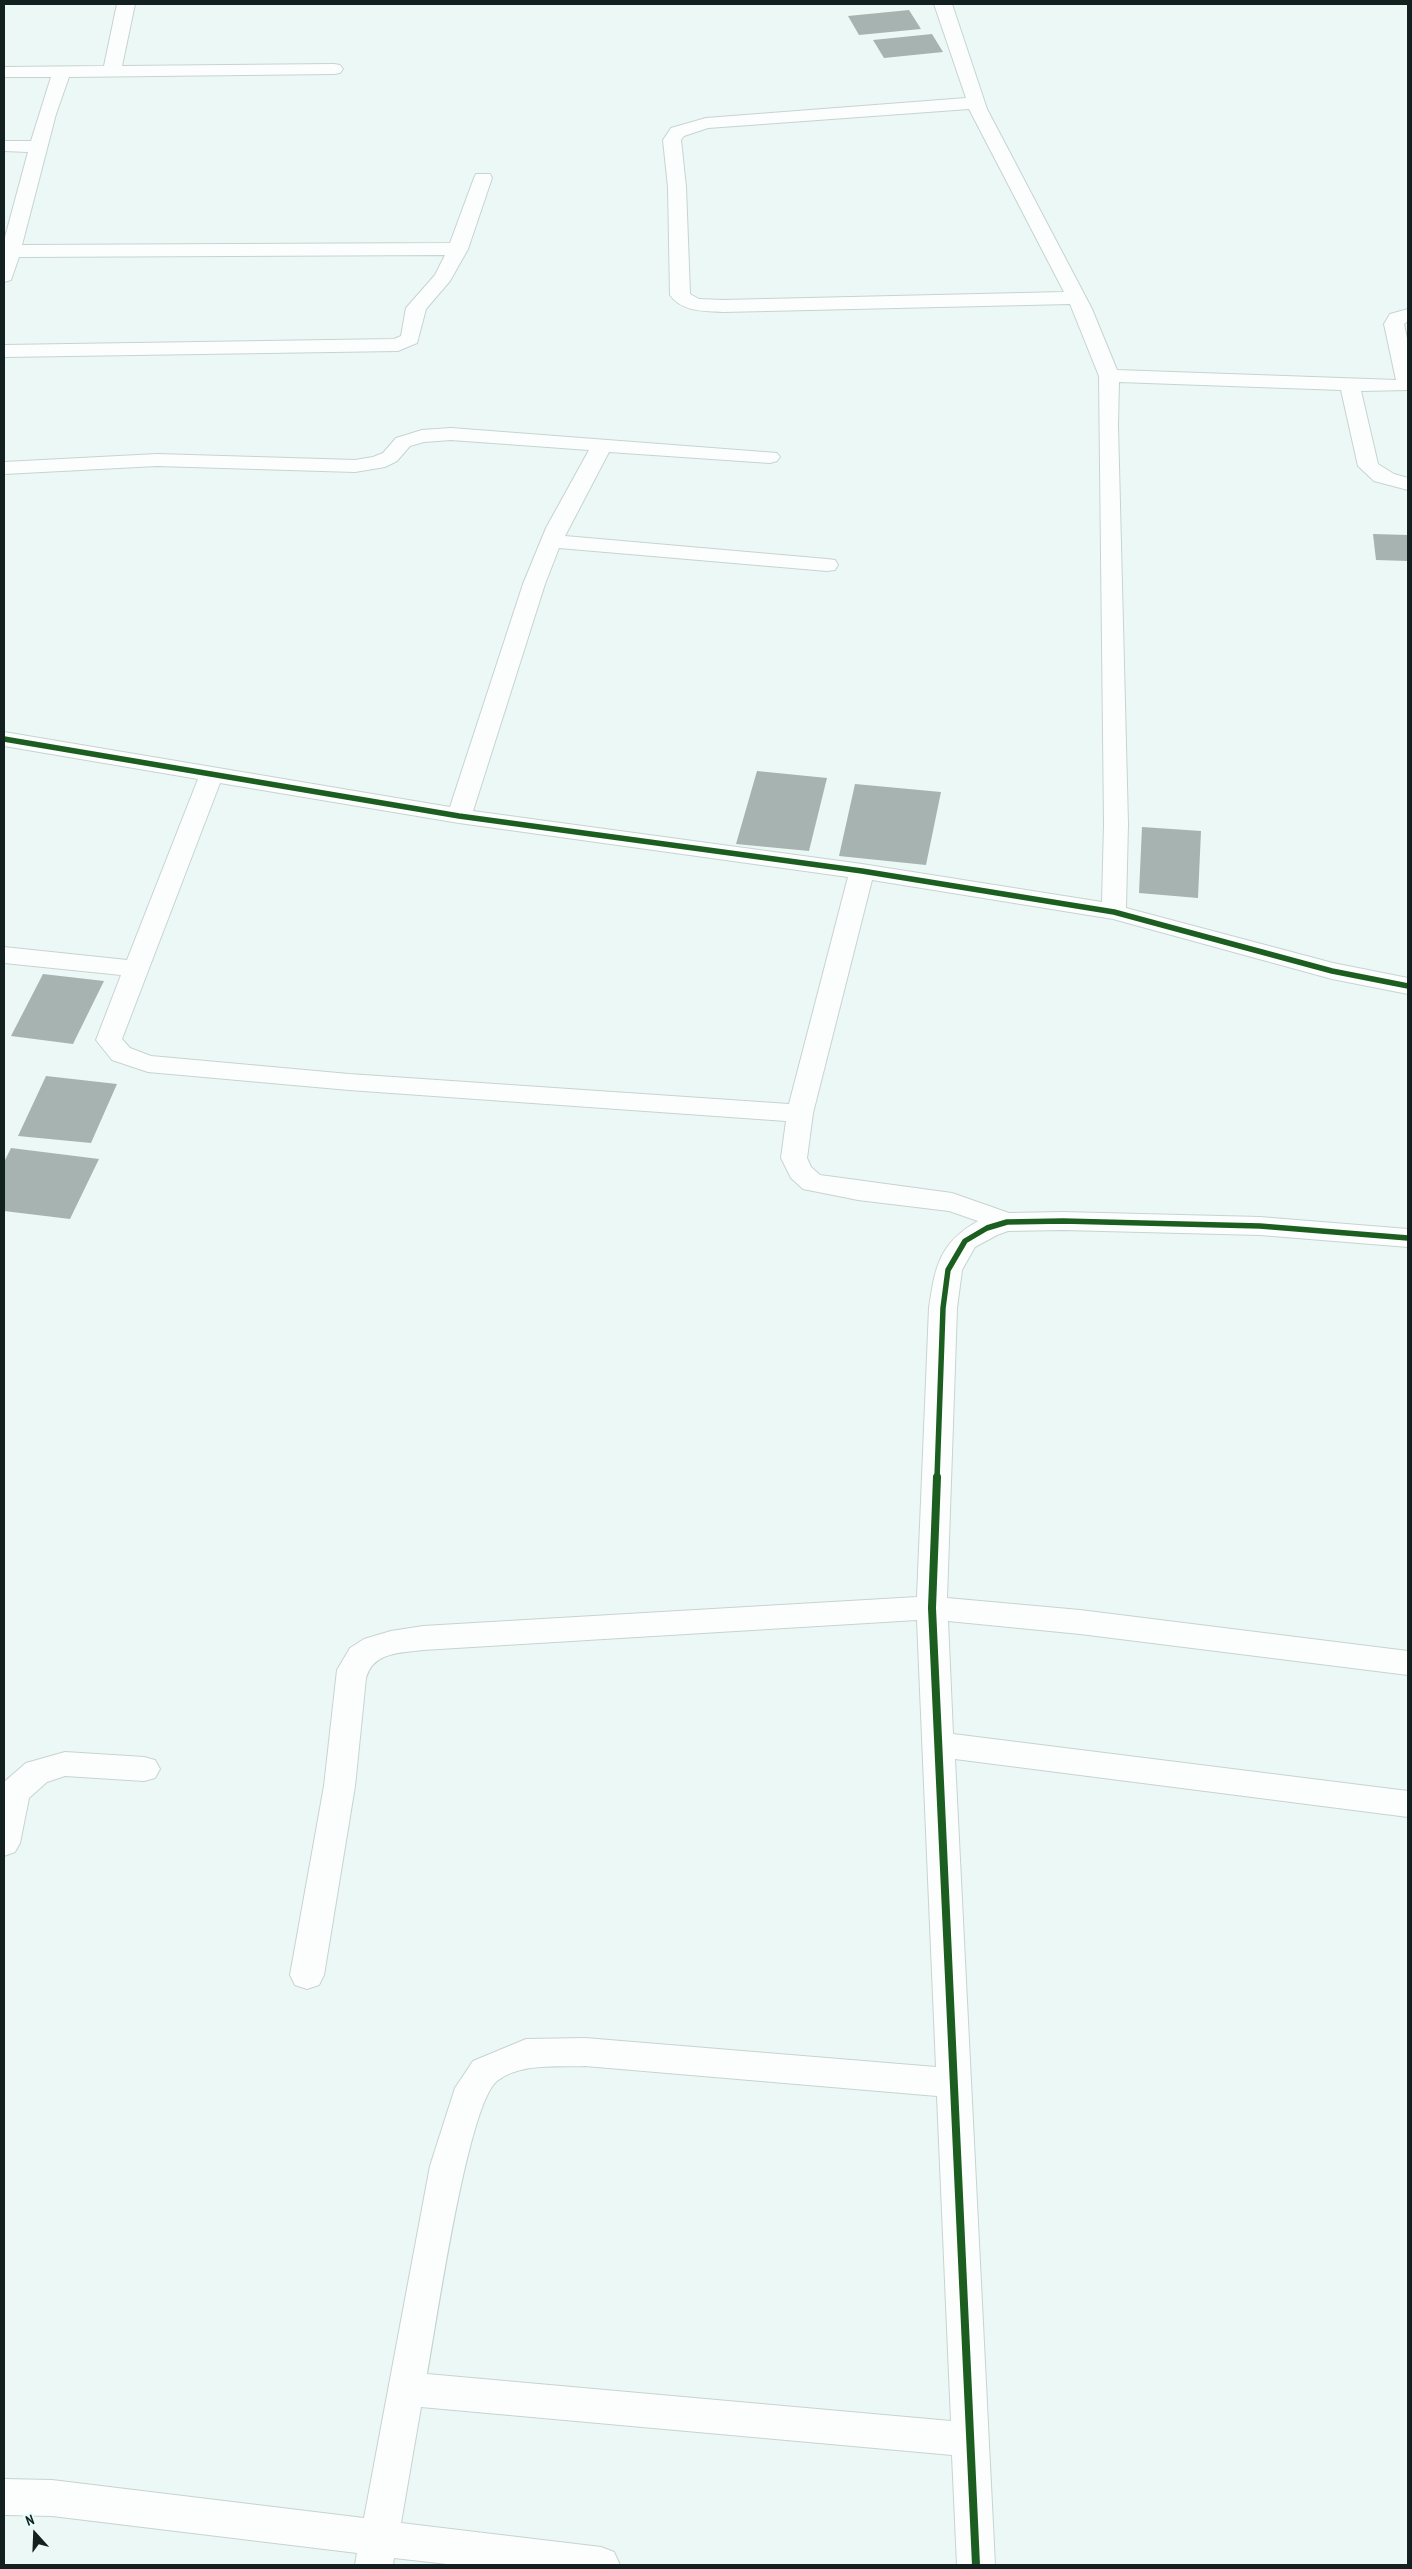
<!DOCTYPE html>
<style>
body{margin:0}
#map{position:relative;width:1412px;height:2569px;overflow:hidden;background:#ecf8f6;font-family:"PT Sans Narrow",sans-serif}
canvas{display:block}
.frame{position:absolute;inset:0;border:5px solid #12201f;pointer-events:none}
.north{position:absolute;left:10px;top:2509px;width:50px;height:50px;-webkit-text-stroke:4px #e7fdfa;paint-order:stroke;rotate:340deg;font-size:14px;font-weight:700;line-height:20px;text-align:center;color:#12201f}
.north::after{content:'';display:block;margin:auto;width:18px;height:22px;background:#12201f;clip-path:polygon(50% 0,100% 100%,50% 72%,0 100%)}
</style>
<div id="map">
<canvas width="1412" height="2569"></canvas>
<div class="frame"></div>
<div class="north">N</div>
</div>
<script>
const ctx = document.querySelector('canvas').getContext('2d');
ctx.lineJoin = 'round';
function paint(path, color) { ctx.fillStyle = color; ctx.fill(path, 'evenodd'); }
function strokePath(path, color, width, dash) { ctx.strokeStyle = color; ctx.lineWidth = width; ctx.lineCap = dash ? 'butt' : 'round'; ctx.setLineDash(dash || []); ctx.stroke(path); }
paint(new Path2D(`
 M909,10L921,29L859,35L848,16Z
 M932,34L943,52L884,58L873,40Z
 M1373,534L1408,535V561L1376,560Z
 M757,771L827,778L809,851L736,844Z
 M855,784L941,792L926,865L839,856Z
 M1142,827L1201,831L1198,898L1139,893Z
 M43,974L104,981L73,1044L11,1036Z
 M46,1076L117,1084L91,1143L18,1136Z
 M11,1148L99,1159L70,1219L4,1211V1162Z`), '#a7b3b1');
const minor = new Path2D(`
 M117,4H135L122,66L334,64L340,65L343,69L340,73L334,74L69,77L56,114L22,245L450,243L474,178L476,174H490L492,178L468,249L450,281L426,309L417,343L398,351L4,357V345L394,339L401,336L406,308L435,275L445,255L19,257L11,280L4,282V241L28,152L4,151V141H31L51,77H4V67L104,66Z
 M934,4H952L987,109L1092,309L1117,370L1396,380L1384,324L1390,314L1408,309V321L1404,324L1408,343V390L1361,391L1378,464L1394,474L1408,478V490L1374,481L1358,466L1341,390L1119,382L1118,425L1128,824L1126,908L1333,963L1408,978V994L1332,979L1113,919L872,880L813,1113L807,1158L811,1167L820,1175L952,1193L1009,1213L1063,1212L1260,1217L1408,1229V1247L1260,1235L1063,1230L1008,1231L997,1235L975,1247L962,1270L957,1308L947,1598L1080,1610L1408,1651V1675L1080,1634L948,1621L953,1734L1408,1791V1817L955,1759L995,2565H957L952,2455L421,2407L401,2523L601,2547L614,2552L620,2565H456L394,2558L393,2565H355L357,2553L52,2516L4,2515V2479L52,2480L364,2518L430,2166L455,2088L473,2061L526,2039L585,2038L936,2067L917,1620L423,1650C400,1653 373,1652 366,1678L355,1786L324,1975L319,1985L307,1989L295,1985L290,1975L324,1786L337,1670L350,1648L364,1639L391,1631L423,1626L917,1597L929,1308C935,1267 939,1243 978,1221L949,1211L858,1200L803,1189L791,1178L781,1158L786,1121L349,1090L148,1072L112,1060L96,1040L121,975L4,963V947L127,960L198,779L4,746V732L450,807L523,584L546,528L589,450L451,440L424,442L410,446L397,461L385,467L355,472L157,466L4,474V462L157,454L355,460L373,457L383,453L396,438L422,430L451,428L777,453L780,457L777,461L770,463L609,452L565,536L827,559L835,560L838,565L835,570L827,571L559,548L545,584L473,811L862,864L1102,902L1104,824L1099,376L1070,304L723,312C704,311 682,312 670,295L668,187L663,140L671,128L706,118L966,98ZM969,109L1064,292L723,300L699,299L690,294L686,187L681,140L684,136L708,128ZM220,783L459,823L848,877L789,1104L349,1074L151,1056L130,1048L122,1039ZM585,2066L937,2096L951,2421L427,2374C436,2326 467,2105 497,2081C520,2063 557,2067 585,2066Z
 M65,1752L144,1757L155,1760L160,1769L155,1778L144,1781L65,1776L47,1782L29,1798L20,1843L15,1852L4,1856V1782L26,1763Z`);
strokePath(minor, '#c7d3d1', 2);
paint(minor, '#fcfefe');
strokePath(new Path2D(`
 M4,739L459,816L862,871L1114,912L1332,971L1408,986
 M937,1478L943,1308L948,1270L965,1241L987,1228L1007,1222L1063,1221L1260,1226L1408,1238`), '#1b5e20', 5.5);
strokePath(new Path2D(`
 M937,1477L932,1608L976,2565`), '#1b5e20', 8);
</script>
